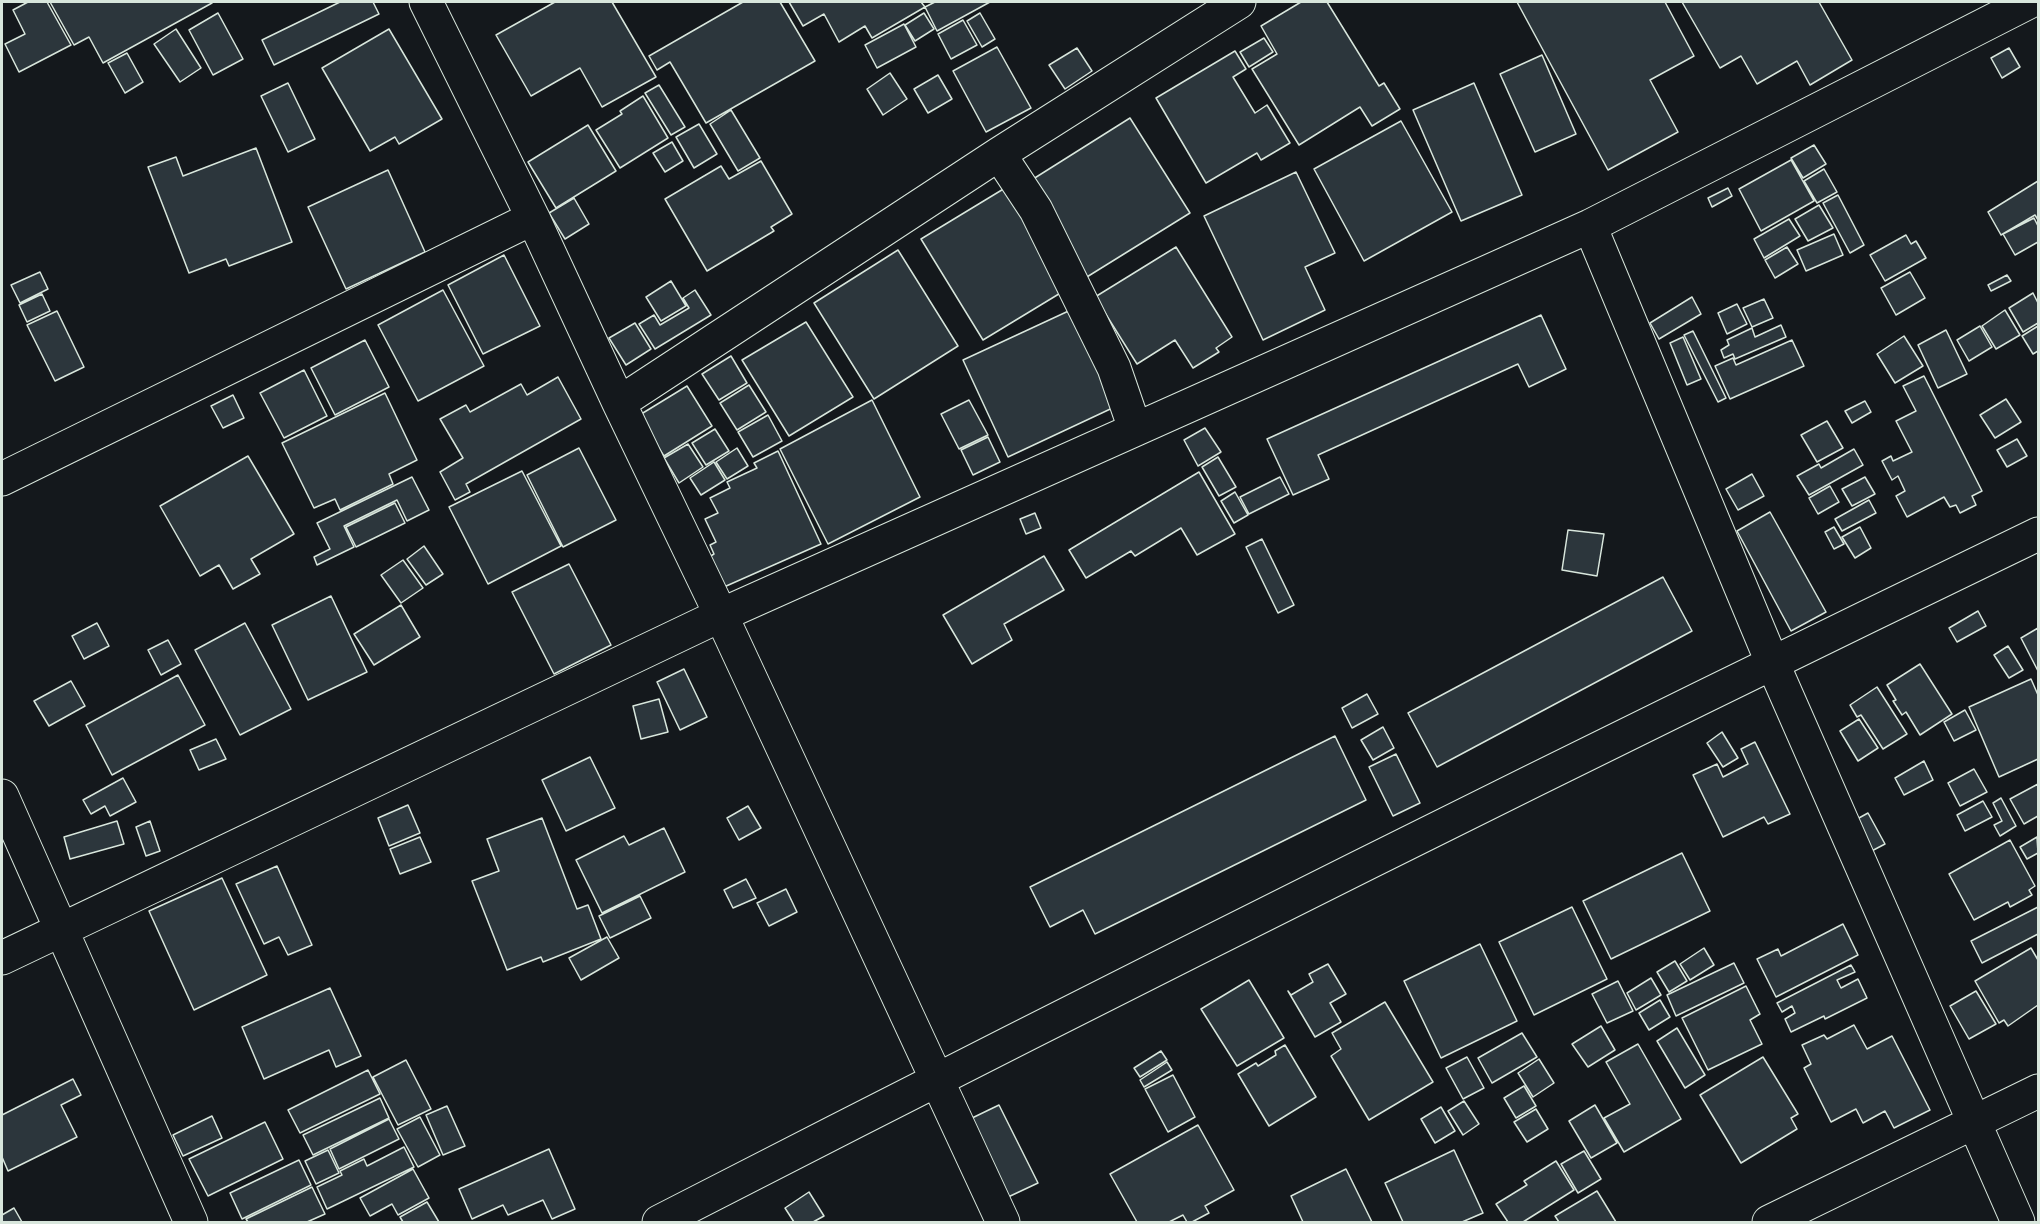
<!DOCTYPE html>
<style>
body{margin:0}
#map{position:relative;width:2040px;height:1224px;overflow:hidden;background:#14181c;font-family:Quicksand,sans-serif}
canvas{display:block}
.frame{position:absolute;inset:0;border:3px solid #d8e6dc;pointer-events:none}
</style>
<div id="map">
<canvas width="2040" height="1224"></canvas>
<div class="frame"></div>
</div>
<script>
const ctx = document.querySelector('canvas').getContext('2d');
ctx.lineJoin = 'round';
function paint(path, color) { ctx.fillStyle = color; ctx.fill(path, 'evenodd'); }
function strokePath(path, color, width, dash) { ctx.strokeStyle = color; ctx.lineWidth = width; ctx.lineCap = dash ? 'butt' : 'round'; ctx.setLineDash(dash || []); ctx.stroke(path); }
const building = new Path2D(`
 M28,2H47L71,45L19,72L5,44L25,34L13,10Z
 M50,2H212V3L103,63L89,37L74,45Z
 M340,2H373L379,14L274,65L262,40Z
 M555,2H612L656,77L602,107L580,68L531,96L496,35Z
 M743,2H780L815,61L706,123L670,62L657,70L649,56Z
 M789,2H921L925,7L872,38L865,26L839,42L824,14L803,26Z
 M935,2H990L937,31L925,7Z
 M1301,2H1327L1379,86L1384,83L1400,109L1372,126L1360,107L1299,145L1252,69L1277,54L1261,26Z
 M1517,2H1665L1694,56L1650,80L1678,132L1608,170Z
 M1682,2H1819L1852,60L1810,85L1797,61L1757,84L1741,56L1720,68Z
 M218,13L243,59L213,75L189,30Z
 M924,13L934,29L915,41L905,25Z
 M980,13L995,39L982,47L967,21Z
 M963,20L977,45L951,59L938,34Z
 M904,24L916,47L877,68L865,45Z
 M176,29L201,68L180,82L154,44Z
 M389,29L442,119L399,144L395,137L370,151L322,68Z
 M1264,38L1273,52L1249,67L1240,52Z
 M997,47L1031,108L986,132L953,71Z
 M1077,48L1092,71L1065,89L1049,65Z
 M2009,48L2020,67L2002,78L1991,58Z
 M1235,51L1246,69L1233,77L1255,113L1267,105L1290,143L1261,160L1257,153L1206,183L1156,98Z
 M127,53L143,82L125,93L108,63Z
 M1542,55L1576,134L1535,152L1500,74Z
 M890,73L907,99L883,115L867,89Z
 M938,75L952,99L928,113L914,89Z
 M288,83L315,139L288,152L261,96Z
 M1474,83L1522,195L1461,221L1413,110Z
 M659,85L685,127L671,135L645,93Z
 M643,96L668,138L620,168L596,130L622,114L620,111Z
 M731,110L760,158L738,171L710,124Z
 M1130,118L1190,213L1082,280L1022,186Z
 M1401,121L1452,212L1364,261L1314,169Z
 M699,124L717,154L694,168L676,137Z
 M588,125L616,171L556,208L528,162Z
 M672,142L683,161L665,172L653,153Z
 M1814,145L1826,164L1803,178L1791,158Z
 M256,148L292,242L229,266L226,259L189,273L148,167L176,157L183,176Z
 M1791,160L1814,201L1761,231L1739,189Z
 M761,161L792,214L771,227L774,231L707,271L665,199L721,166L729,179Z
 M1824,169L1837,192L1817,203L1804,181Z
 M388,170L425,252L346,289L308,207Z
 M1296,172L1335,253L1305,267L1325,310L1263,340L1204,216Z
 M2038,181V220L2035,215L2001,235L1988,212Z
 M1010,185L1072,286L983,340L921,239Z
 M1728,188L1732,196L1712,207L1708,198Z
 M1838,195L1864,245L1850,253L1823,203Z
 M574,198L589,224L565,239L549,213Z
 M1819,205L1833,228L1808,241L1795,219Z
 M2034,218L2038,226V242L2015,255L2003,234Z
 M1789,219L1800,236L1764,258L1754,239Z
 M1834,234L1843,255L1806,271L1797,250Z
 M1906,235L1911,244L1916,241L1926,258L1885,281L1870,255Z
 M1176,247L1232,337L1216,348L1219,352L1193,368L1175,340L1137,364L1095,297Z
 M1787,247L1798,264L1775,278L1765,260Z
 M898,250L958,346L874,399L814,303Z
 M504,255L540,326L483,354L448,285Z
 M40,272L48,289L20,303L11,285Z
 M1910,272L1925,298L1896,315L1881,288Z
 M2007,275L2011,281L1991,291L1988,285Z
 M671,281L686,306L661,321L646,297Z
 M443,290L484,366L418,401L378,325Z
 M695,290L711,315L655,349L639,324L654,315L660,325L689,308L683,298Z
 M2033,293L2038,303V323L2023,332L2009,308Z
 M42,294L50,311L27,322L19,305Z
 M1692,297L1701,314L1659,339L1650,323Z
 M1764,299L1773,318L1752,327L1743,308Z
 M1737,304L1747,324L1727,334L1718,313Z
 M1075,308L1121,404L1008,457L963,360Z
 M2005,310L2020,335L1996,349L1982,326Z
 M57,311L84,367L55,381L27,325Z
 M1541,315L1566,369L1529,387L1518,364L1318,455L1329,479L1293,495L1267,439Z
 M806,322L853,397L789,436L742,360Z
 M635,323L651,349L626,365L609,338Z
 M1781,325L1786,337L1735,359L1733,354L1724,358L1721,350L1729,345L1727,340L1752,328L1755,337Z
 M1980,326L1992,347L1969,361L1957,340Z
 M2038,326V351L2033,354L2022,336Z
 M1946,330L1967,374L1938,388L1918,345Z
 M1693,331L1726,398L1718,402L1684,335Z
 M1904,336L1923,366L1895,383L1877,354Z
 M1683,337L1701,379L1687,385L1670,343Z
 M365,340L389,387L335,415L311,368Z
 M1792,340L1804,366L1730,399L1715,366L1733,358L1736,365Z
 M731,356L747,383L719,400L702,374Z
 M304,370L327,416L284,438L260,393Z
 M1924,376L1982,491L1972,496L1976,505L1960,513L1956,505L1950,507L1944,497L1907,517L1896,496L1905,491L1898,476L1892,480L1882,461L1891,456L1893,461L1912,452L1896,421L1916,411L1903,386Z
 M558,377L581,419L466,484L470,492L455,500L440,472L463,458L440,419L466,405L470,412L521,384L527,395Z
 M749,385L766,412L737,430L720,403Z
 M687,386L712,426L664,456L638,416Z
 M385,393L417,460L389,474L393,484L340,510L335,499L314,508L282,443Z
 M233,395L244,418L223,428L211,406Z
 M2006,399L2021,422L1995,438L1980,415Z
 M872,400L920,497L828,544L780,449Z
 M969,400L988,435L959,449L941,414Z
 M1865,401L1871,412L1852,423L1845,411Z
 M768,415L782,441L753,457L738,432Z
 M1827,421L1843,448L1817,462L1801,435Z
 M1205,428L1221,452L1198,466L1184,440Z
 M715,429L729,451L706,465L692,443Z
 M988,437L1000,462L973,475L961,450Z
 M2017,439L2027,456L2007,467L1997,450Z
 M688,444L703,467L679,483L664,458Z
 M579,448L616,520L563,547L527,475Z
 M737,448L748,466L727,479L716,462Z
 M1854,449L1863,465L1809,495L1797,476L1819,464L1821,468Z
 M778,451L821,544L724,587L709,557L714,554L710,545L716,542L705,519L718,513L710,498L730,488L727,482L757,468L754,463Z
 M248,456L294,534L251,559L260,574L233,589L219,565L200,576L160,506Z
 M1218,457L1236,487L1219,496L1202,467Z
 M714,462L725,480L701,495L690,478Z
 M522,471L561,546L488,584L449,507Z
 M1199,472L1235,534L1197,555L1181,528L1135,556L1131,551L1086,578L1069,550Z
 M1752,474L1764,496L1738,510L1726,489Z
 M412,477L429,510L407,521L397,500L344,526L354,547L317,565L314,557L330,549L317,523Z
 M1280,477L1289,494L1249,514L1240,497Z
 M1865,477L1875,494L1852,506L1842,489Z
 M1830,486L1839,502L1818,514L1809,498Z
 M1235,492L1248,515L1234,523L1221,501Z
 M1869,500L1876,513L1842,531L1835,519Z
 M395,503L405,523L356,547L346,527Z
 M1770,512L1826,612L1791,631L1737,531Z
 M1035,513L1041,528L1026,534L1020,519Z
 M1834,527L1844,544L1834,549L1825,532Z
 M1860,527L1871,548L1855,558L1842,537Z
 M1568,530L1604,534L1597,576L1562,570Z
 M1262,539L1294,605L1278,613L1246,547Z
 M424,546L443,574L426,585L407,559Z
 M1044,556L1064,590L1004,624L1012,640L972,664L943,615Z
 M403,560L423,588L401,603L381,575Z
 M569,564L611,645L554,674L512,592Z
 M1663,577L1692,631L1437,767L1408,713Z
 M331,596L367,672L308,700L272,625Z
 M401,605L420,637L374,665L354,634Z
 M1978,611L1986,626L1957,642L1949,628Z
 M97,623L109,646L84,659L72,636Z
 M245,623L291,709L240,735L195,650Z
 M2038,628V671L2021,638Z
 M168,640L181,664L161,675L148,650Z
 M2008,646L2023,670L2009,678L1994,655Z
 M1920,664L1952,714L1920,735L1906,712L1902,715L1893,701L1896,700L1887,685Z
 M684,669L707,717L680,730L657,682Z
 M178,675L205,725L112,775L86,725Z
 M2031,679L2038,695V759L1999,777L1969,707Z
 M71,681L85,706L49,726L34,701Z
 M1877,687L1907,734L1883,749L1861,715L1857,717L1850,705Z
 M1367,694L1378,714L1352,728L1342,708Z
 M659,699L668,732L641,739L633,706Z
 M1965,710L1976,730L1954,741L1944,722Z
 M1859,719L1878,748L1858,761L1840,731Z
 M1383,727L1394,748L1373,760L1361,740Z
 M1722,732L1738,758L1723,767L1707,743Z
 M1335,736L1366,800L1095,934L1083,910L1050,927L1030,887Z
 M216,739L226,759L199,770L190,750Z
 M1755,742L1790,814L1768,824L1764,817L1723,837L1693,775L1717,764L1723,777L1748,764L1741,749Z
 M1396,754L1420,803L1393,816L1369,767Z
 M590,757L615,808L566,831L542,780Z
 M1924,761L1933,780L1904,795L1895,778Z
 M1974,769L1987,792L1960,806L1948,783Z
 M123,778L136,802L110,816L105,806L91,814L83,800Z
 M2038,784V816L2024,824L2010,799Z
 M2001,798L2016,826L2000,836L1994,825L2002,821L1993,803Z
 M1983,801L1992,817L1965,831L1957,815Z
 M408,805L420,833L389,846L378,818Z
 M748,806L761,828L739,840L727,818Z
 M1868,813L1885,844L1864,855L1848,824Z
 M542,818L577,909L588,905L601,939L543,962L541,957L507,970L472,881L499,871L487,839Z
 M117,821L124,844L70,859L64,837Z
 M150,821L160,851L146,856L136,827Z
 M664,828L685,872L602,913L576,860L624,836L629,845Z
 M420,837L431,862L400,874L390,849Z
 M2037,837L2038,853L2027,859L2020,847Z
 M2010,840L2035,886L2029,890L2032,895L2010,907L2008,902L1974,920L1949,874Z
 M1682,853L1710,911L1611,959L1583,901Z
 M277,866L312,945L288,955L279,937L264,944L236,884Z
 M222,878L267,975L194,1010L149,911Z
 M746,879L756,898L733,908L724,890Z
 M786,889L797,912L769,926L757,903Z
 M640,896L651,918L610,938L599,916Z
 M1572,907L1607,979L1534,1015L1499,942Z
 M2038,907V934L1982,963L1971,941Z
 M1843,924L1858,955L1776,997L1757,959L1778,949L1781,956Z
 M607,937L619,958L581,980L569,958Z
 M1480,944L1517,1021L1441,1058L1404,981Z
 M1704,948L1714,965L1690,980L1680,964Z
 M2031,948L2038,960V1005L2008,1026L2004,1020L1999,1023L1975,981Z
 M1675,961L1687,981L1669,992L1657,972Z
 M1734,963L1744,983L1676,1016L1667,995Z
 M1328,964L1346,994L1330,1003L1341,1022L1315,1037L1288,991L1291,995L1313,982L1309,974Z
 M1851,965L1855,972L1837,980L1841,988L1858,979L1867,998L1825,1019L1824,1016L1791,1032L1785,1019L1795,1013L1792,1006L1782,1012L1777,1003Z
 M1651,978L1661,995L1636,1010L1627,993Z
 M1249,980L1284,1038L1237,1066L1201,1009Z
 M1618,981L1633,1011L1607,1023L1592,994Z
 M1746,986L1760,1014L1750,1020L1762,1044L1708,1070L1682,1018Z
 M330,988L361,1056L336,1067L329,1050L264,1079L242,1027Z
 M1976,991L1996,1024L1969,1039L1950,1006Z
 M1660,1000L1670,1017L1649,1030L1639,1013Z
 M1385,1002L1433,1082L1369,1120L1331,1056L1341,1049L1332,1033Z
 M1854,1025L1867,1049L1892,1036L1930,1110L1894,1128L1885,1111L1863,1123L1856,1109L1831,1122L1804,1068L1811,1064L1802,1045L1824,1035L1827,1039Z
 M1601,1026L1615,1050L1588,1067L1572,1044Z
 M1677,1028L1705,1075L1685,1088L1657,1041Z
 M1522,1033L1537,1057L1492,1083L1478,1058Z
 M1638,1044L1681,1119L1624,1152L1604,1118L1630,1104L1606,1062Z
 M1285,1045L1316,1097L1269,1126L1238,1074L1256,1063L1258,1066L1276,1055L1275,1051Z
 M1161,1051L1167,1060L1140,1077L1134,1068Z
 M1467,1057L1484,1088L1463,1099L1446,1068Z
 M1763,1057L1798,1114L1791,1118L1797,1129L1741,1163L1700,1095Z
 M1539,1059L1554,1083L1533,1097L1518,1073Z
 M406,1060L431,1109L398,1125L373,1077Z
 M1167,1062L1172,1070L1144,1087L1140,1080Z
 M368,1070L380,1094L300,1133L288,1110Z
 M1173,1075L1195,1117L1168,1132L1145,1089Z
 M73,1079L81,1095L61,1105L77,1137L8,1171L2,1157V1115Z
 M1524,1086L1536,1106L1516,1118L1504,1098Z
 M380,1098L389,1118L313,1155L303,1135Z
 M1464,1101L1479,1124L1463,1135L1448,1111Z
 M999,1105L1038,1183L1006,1198L968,1120Z
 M1595,1105L1617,1143L1591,1158L1569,1121Z
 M447,1106L465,1146L443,1155L426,1115Z
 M1441,1107L1455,1131L1435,1143L1421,1119Z
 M1536,1109L1548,1129L1527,1142L1514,1122Z
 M212,1116L222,1138L183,1156L173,1135Z
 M420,1117L440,1155L418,1167L397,1129Z
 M389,1119L399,1139L339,1169L330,1149Z
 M265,1122L283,1159L208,1196L189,1159Z
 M1198,1125L1234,1190L1205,1206L1209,1213L1192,1222H1187L1183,1215L1169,1222H1137L1110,1174Z
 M404,1147L414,1167L327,1209L317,1187L342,1175L340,1171L364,1159L367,1166Z
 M549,1149L575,1209L552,1219L543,1200L508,1215L503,1205L472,1219L459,1189Z
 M328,1150L339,1173L316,1184L305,1161Z
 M1454,1150L1483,1213L1462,1222H1403L1385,1183Z
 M1584,1151L1601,1179L1578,1193L1561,1164Z
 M299,1160L311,1185L242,1219L230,1193Z
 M1556,1161L1574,1190L1523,1222H1508L1496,1204L1527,1185L1524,1181Z
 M413,1169L429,1198L398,1215L392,1204L370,1216L360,1198Z
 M1346,1169L1372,1222H1303L1291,1196Z
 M312,1187L325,1214L307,1222H248L246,1219Z
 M1597,1191L1616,1222H1559L1555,1216Z
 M809,1192L824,1216L813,1222H794L785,1208Z
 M427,1202L439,1222H403L400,1217Z
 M14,1208L22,1222H2V1215Z`);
paint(building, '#2c363c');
strokePath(building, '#d8e6dc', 1.5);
const street = new Path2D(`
 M426,2L533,218L619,403L721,615L1003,1222
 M999,154L1036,210L1114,368L1135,429
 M1590,226L1772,662L2018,1222
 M619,403L999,154L1239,2
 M2,479L533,218
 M2,796L191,1222
 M2,958L721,615L1590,226L2029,2
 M659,1222C1116,987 1576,757 2038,534
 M1769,1222L2038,1091`);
strokePath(street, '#d8e6dc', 35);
strokePath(street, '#14181c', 33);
</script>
